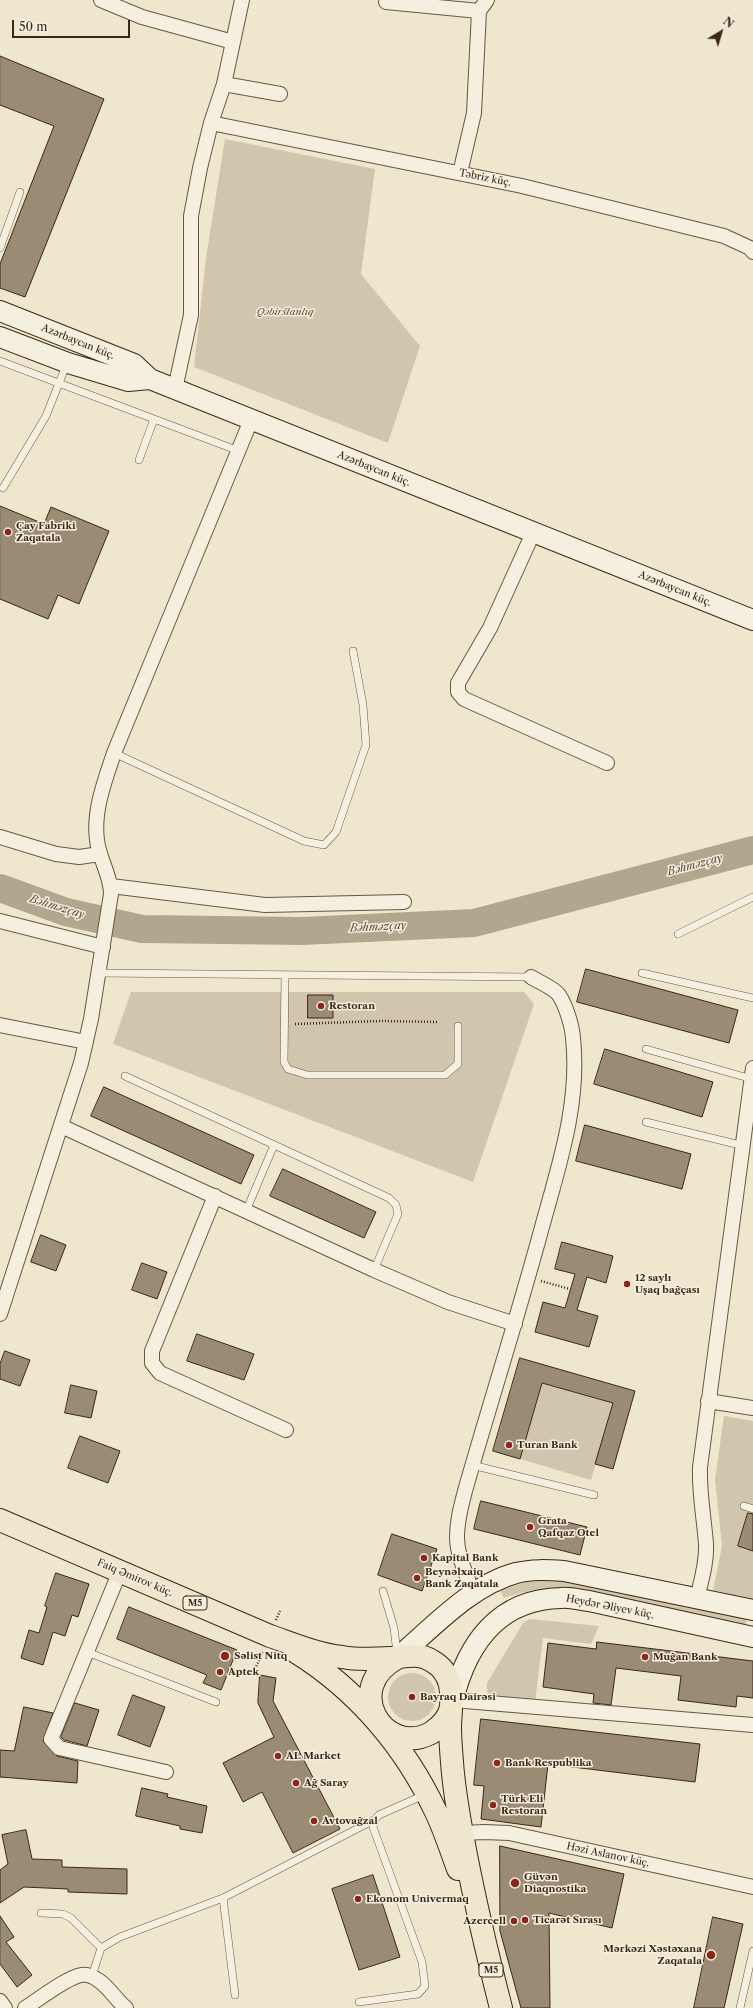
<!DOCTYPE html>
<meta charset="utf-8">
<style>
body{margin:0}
#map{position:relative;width:753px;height:2008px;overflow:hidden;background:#eee7ce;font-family:"Libre Caslon Text",serif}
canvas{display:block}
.north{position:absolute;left:701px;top:12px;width:40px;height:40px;-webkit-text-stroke:3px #f4efdf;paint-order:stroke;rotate:38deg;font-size:11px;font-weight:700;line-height:16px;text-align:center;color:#3c2712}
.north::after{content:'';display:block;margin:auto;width:14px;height:18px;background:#3c2712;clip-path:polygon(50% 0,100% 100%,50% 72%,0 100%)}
.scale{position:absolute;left:12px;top:20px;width:118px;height:18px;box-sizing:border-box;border:2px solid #3c2712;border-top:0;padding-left:5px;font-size:12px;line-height:14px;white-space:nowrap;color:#3c2712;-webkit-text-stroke:3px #f4efdf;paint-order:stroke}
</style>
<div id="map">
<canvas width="753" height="2008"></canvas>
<div class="north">N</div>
<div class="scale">50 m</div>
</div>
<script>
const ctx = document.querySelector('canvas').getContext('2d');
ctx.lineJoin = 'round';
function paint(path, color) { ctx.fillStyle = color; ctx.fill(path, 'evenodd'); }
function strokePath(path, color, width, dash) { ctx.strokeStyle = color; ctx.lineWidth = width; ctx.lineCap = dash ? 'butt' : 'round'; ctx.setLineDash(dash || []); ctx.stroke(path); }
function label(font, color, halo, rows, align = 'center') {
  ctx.font = font + ' "Libre Caslon Text",serif'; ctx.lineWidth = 3; ctx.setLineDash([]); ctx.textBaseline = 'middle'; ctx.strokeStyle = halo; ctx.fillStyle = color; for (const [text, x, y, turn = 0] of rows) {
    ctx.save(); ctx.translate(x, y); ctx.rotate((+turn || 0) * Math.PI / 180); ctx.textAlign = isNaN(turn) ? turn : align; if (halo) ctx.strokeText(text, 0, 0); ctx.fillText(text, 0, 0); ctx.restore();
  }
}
paint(new Path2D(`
 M225,139L375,169L361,274L420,346L388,443L194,367L206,258Z
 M131,992H524L534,1004L473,1182L113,1044Z
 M542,1383L613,1403L591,1480L520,1459Z
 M724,1416L753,1421V1600L713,1590L722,1546L715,1479Z
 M551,1579L576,1582L747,1617L746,1626L574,1590C545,1587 531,1589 504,1598L500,1590L527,1582Z
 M530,1619L599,1626L591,1644L543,1638L535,1703L490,1696L487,1691V1683L523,1623Z
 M388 1697a24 24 0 1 1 48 0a24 24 0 1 1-48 0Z`), '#d0c6ae');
strokePath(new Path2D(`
 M0,888L66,912L142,929L302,931L474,923L753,850`), '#b1a68e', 28);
const building = new Path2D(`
 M0,56L104,99L25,297L0,288V264L54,126L0,105Z
 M0,506L44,524L51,507L109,531L79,604L58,595L48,619L0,599Z
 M586,969L738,1010L729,1043L577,1002Z
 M308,995H333V1018H308Z
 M605,1049L713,1082L702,1117L594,1084Z
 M104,1087L254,1155L241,1184L91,1116Z
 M585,1125L691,1154L682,1189L576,1161Z
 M283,1169L376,1212L364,1238L270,1196Z
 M41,1235L66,1245L56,1271L31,1262Z
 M562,1242L613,1256L606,1283L587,1277L577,1310L598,1316L589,1347L535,1332L543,1302L565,1308L575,1274L555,1269Z
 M142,1263L167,1272L157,1299L132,1290Z
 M197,1334L254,1354L244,1380L187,1361Z
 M5,1351L30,1360L20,1386L0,1379V1364Z
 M520,1358L635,1391L613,1469L595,1464L613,1403L542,1383L520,1459L493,1451Z
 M71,1385L97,1391L91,1418L65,1413Z
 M80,1436L120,1451L108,1483L68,1468Z
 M481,1501L587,1527L580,1555L474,1529Z
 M748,1513L753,1514V1551L738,1546Z
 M392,1534L437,1549L422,1591L378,1575Z
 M56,1573L89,1584L78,1617L72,1615L65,1636L53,1632L43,1665L21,1658L29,1630L39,1633L47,1607L45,1606Z
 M129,1607L237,1650L221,1690L203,1683L207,1675L117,1639Z
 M597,1642L753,1661V1698L737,1696L736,1707L678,1700L681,1676L616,1668L611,1705L593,1703L594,1694L543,1687L548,1643L596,1649Z
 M260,1675L276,1678L273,1701L340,1829L293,1853L262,1792L243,1802L223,1763L274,1737L258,1703Z
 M133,1695L165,1707L150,1747L118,1735Z
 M75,1703L99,1710L87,1746L64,1740L61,1737Z
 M24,1707L53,1713L43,1741L57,1756L78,1761L77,1783L0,1777V1750L14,1751Z
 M481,1719L700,1744L695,1782L548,1764L541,1827L481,1819L484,1786L474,1785Z
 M142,1788L168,1794L167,1797L207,1806L202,1833L180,1829V1826L136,1816Z
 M26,1830L32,1859L62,1860V1867L127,1869V1894L68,1892V1889L24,1887L0,1903V1870L8,1864L2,1835Z
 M500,1846L624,1874L612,1928L549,1913L550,2008H521L500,1931Z
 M373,1875L400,1957L359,1970L332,1889Z
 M0,1916L14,1937L6,1942L32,1975L17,1987L0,1964Z
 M713,1917L743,1924L724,2008H694Z`);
paint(building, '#998b74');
strokePath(building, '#3c2712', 1);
const lane = new Path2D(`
 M0,248L20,192
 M0,361L239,451
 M139,460L154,419
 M3,488L46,416L67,363
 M114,753L304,841L324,845L336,832L366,745L363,705L353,651
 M678,934L753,897
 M98,973L531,977
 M642,973L753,998
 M285,975L284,1062L288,1069L307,1075H445L458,1064V1026
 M646,1049L752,1079
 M125,1076L389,1198L396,1205L398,1214L374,1270
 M646,1122L744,1146
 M246,1211L274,1145
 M472,1465L594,1495
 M744,1506L753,1509
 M383,1591L394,1628L397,1653
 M87,1652L216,1702
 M223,1898L235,1995
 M41,1913L63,1914L71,1918L101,1948
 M92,1976L101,1948L120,1937L223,1898L374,1820L379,1815L424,1795
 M359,2002L418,1994L425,1986L422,1962L373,1827L374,1820
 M740,2008L753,1951`);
const street = new Path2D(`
 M101,0L142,17L233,42
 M386,2L479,11
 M224,84L280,94
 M211,123L522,186L724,236L750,248L753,252
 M460,173L474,113L479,11L487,0
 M175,389L191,315V216L200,168L211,123L224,84L242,0
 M533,533L490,628L458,683V692L464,699L607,763
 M0,837L56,854L79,857L100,854
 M111,886L265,905L404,902
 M0,921L103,947
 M0,1025L86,1042
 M61,1126L374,1270L448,1302L515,1324
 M215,1196L152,1351V1363L160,1373L286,1430
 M0,1314L81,1063L91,1019L111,894C111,875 99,859 97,840C93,811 105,780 114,753L251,420
 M708,1401L753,1408
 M120,1571L51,1739L59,1748L166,1772
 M473,1593C467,1575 457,1556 457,1537C457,1521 461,1506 465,1491C490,1403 518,1316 542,1227C559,1165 580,1103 573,1038C572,1025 566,1006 559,995C554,988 539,982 531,977
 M697,1599C701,1581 707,1563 706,1544C704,1518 699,1493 700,1467L753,1068
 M453,1700L753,1725
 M462,1833L485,1832L509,1833L753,1887
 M0,2001L5,2008
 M25,2008C38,2000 66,1978 81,1975C86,1974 93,1976 98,1980C109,1987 116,2000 126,2008`);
const secondary = new Path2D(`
 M0,311L134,364L150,379L753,620
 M0,337L68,363L128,381L150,379
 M397,1658C432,1628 471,1585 516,1573C532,1569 548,1570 564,1571L753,1610
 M453,1700C467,1644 498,1599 561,1598C570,1597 580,1600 589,1601L753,1637`);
const highway = new Path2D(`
 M0,1520L270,1636C293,1644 317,1654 342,1657C358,1660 374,1659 391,1658C405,1657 418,1652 432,1661C457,1675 451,1701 450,1726C450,1738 451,1750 452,1762C454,1793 460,1824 466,1855C476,1906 488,1957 501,2008
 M296,1652C357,1690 405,1746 436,1812C445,1831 451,1850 458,1869
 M397,1658C341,1688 384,1758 431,1733C440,1727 449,1718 451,1707`);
strokePath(lane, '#685741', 8);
strokePath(street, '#685741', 16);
strokePath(secondary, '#3c2712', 22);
strokePath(highway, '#3c2712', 24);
strokePath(new Path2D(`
 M295,1024L381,1021L438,1022
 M541,1281L570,1289
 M276,1620L280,1611
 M255,1669L263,1652`), '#3c2712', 2.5, [1, 2]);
strokePath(lane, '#f4efdf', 7);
strokePath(street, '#f4efdf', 14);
strokePath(secondary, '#f4efdf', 20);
strokePath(highway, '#eee7ce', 22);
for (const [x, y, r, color] of [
 [8,532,4,"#8f2418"],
 [321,1006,4,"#8f2418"],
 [627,1284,4,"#8f2418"],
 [509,1445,4,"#8f2418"],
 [530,1527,4,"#8f2418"],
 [424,1558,4,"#8f2418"],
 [417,1578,4,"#8f2418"],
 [225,1656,5,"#8f2418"],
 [645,1657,4,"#8f2418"],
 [220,1672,4,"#8f2418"],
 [412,1697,4,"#8f2418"],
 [278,1756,4,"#8f2418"],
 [497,1763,4,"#8f2418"],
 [296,1783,4,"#8f2418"],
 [493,1805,4,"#8f2418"],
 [314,1821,4,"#8f2418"],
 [515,1883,5,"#8f2418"],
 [358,1899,4,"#8f2418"],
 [525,1920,4,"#8f2418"],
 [514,1921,4,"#8f2418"],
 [711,1955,5,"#8f2418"]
]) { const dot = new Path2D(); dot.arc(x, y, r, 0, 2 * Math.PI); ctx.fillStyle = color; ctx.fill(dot); strokePath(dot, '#f4efdf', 1.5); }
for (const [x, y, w] of [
 [195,1603,24],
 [491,1970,24]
]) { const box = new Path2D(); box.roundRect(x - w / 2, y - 7, w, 14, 3); ctx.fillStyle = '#f4efdf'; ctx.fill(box); strokePath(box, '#3c2712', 1); }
label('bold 9px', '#3c2712', null, [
 ["M5",195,1603],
 ["M5",491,1970]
]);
label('10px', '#3c2712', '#f4efdf', [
 ["Təbriz küç.",485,178,11],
 ["Azərbaycan küç.",78,342,22],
 ["Azərbaycan küç.",374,469,22],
 ["Azərbaycan küç.",675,589,22],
 ["Faiq Əmirov küç.",135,1578,23],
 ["Heydər Əliyev küç.",610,1607,11],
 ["Həzi Aslanov küç.",608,1855,12]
]);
label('italic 10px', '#614f39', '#f4efdf', [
 ["Qəbirstanlıq",285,312]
]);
label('bold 10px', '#3c2712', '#f4efdf', [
 ["Çay Fabriki",16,526],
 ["Zaqatala",16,538],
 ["Restoran",329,1006],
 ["12 saylı",635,1278],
 ["Uşaq bağçası",635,1290],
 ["Turan Bank",517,1445],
 ["Grata",538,1521],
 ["Qafqaz Otel",538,1533],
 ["Kapital Bank",432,1558],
 ["Beynəlxaiq",425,1572],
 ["Bank Zaqatala",425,1584],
 ["Səlist Nitq",234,1656],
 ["Muğan Bank",653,1657],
 ["Aptek",228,1672],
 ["Bayraq Dairəsi",420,1697],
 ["AL Market",286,1756],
 ["Bank Respublika",505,1763],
 ["Ağ Saray",304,1783],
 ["Türk Eli",501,1799],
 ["Restoran",501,1811],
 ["Avtovağzal",322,1821],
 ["Güvən",524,1877],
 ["Diaqnostika",524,1889],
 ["Ekonom Univermaq",366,1899],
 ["Ticarət Sırası",533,1920],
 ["Azercell",506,1921,"right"],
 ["Mərkəzi Xəstəxana",702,1949,"right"],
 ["Zaqatala",702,1961,"right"]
], 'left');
label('italic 11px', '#5f4d37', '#f4efdf', [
 ["Bəhməzçay",695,865,-15],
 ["Bəhməzçay",57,907,17],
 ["Bəhməzçay",378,927,-3]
]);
</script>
